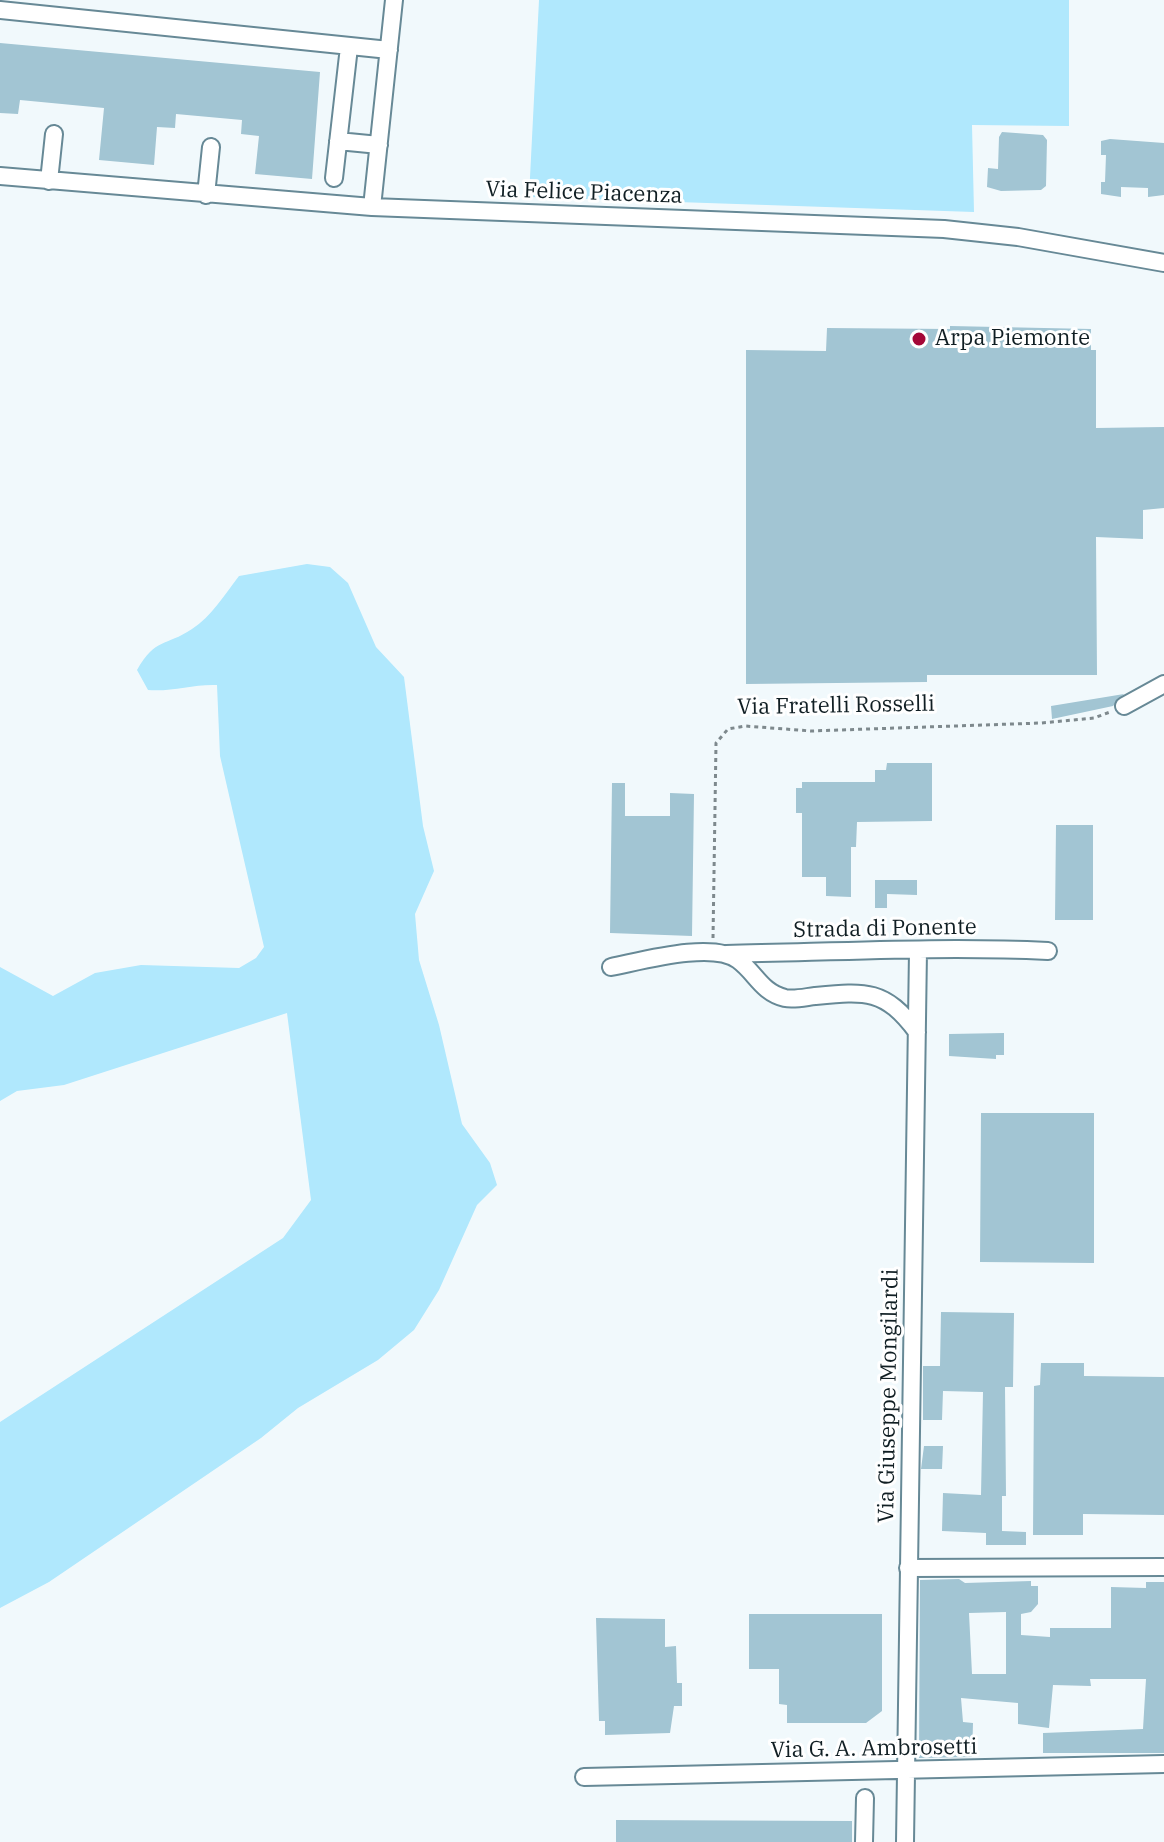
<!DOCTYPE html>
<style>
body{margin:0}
canvas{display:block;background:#f1f9fc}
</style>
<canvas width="1164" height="1842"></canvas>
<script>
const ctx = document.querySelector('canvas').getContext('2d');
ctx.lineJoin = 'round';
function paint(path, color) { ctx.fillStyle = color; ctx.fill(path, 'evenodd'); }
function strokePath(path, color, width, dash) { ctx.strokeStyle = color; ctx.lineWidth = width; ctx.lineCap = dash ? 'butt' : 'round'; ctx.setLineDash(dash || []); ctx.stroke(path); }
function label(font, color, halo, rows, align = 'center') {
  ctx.font = font + ' "IBM Plex Serif",serif'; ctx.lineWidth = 6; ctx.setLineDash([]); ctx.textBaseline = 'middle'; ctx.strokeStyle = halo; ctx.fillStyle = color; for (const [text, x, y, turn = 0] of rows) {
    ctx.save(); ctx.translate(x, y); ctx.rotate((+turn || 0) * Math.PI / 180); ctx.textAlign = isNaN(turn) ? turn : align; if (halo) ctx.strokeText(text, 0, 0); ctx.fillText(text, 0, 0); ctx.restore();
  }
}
paint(new Path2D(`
 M539,0H1069V126L972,125L974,212L529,197Z
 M307,564L330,567L348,583L376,647L404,677L423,826L434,871L415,914L419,960L439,1025L462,1124L490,1163L497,1185L477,1205L439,1290L414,1330L378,1360L298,1408L261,1438L49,1582L0,1608V1422L283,1238L311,1200L287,1013L64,1085L17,1091L0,1101V967L53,996L95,973L141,965L239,968L256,958L264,947L220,756L217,685C193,684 172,692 148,690L137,670C156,637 165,647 192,629C211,617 225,594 239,576Z`), '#b0e8fd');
paint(new Path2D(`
 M0,43L320,72L312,179L255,174L259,136L241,134L242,120L176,114L175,128L157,127L154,165L99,160L104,108L20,100L18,114L0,113Z
 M1002,132L1043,135L1047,140L1046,186L1041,190L1001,191L987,187L988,168L998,169L999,137Z
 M1110,139L1164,143V195L1148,197V188L1121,187V197L1101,194V182H1105L1106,155H1101V141Z
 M950,326L1091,329V350H1096V428L1164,427V508L1143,510V539L1096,537L1097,675H927V682L746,684V350L826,351L827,328L950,329Z
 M1124,694L1113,706L1052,719L1051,706Z
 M887,763H932V821L857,822L856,847H851V897L826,896V877H802V813H796V788H802V782H875V770H886Z
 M612,783H625V816H670V793L694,794L692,936L610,933Z
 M1056,825H1093V920H1055Z
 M875,880H917V895L887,894V908H875Z
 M1004,1033V1055H996V1059L949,1056V1034Z
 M981,1113H1094V1263L980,1262Z
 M941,1312L1014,1313L1013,1387H1005L1006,1496H1002V1531L1026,1532V1545H986V1533L942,1531L943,1493L981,1495L983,1392L943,1391L942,1420H923V1366H940Z
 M1041,1363H1084V1376L1164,1377V1515L1083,1514V1535H1033L1034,1386L1040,1385Z
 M924,1446H943L942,1469H921Z
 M959,1579L965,1583L1031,1581V1586H1038V1604L1031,1612L1021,1614V1635L1050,1637V1628H1111V1587L1146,1588V1582H1164V1753H1043V1733L1143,1729L1146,1679H1090L1091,1686L1053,1685L1049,1728L1018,1724V1703L961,1698L963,1722L973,1723L972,1757L919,1758L920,1580ZM1006,1612V1674H972L969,1613Z
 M749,1614H882V1711L866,1723H787V1705L779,1704V1669H749Z
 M596,1618L665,1619V1647L676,1646L677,1683H682V1706H674L670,1733L605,1735V1721H599Z
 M616,1820L852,1821V1842H616Z`), '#a2c5d3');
const minor = new Path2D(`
 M0,10L389,50
 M338,141L379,145
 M0,176L372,207L944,229L1018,237L1164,263
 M334,178L349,47
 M49,181L54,134
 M206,195L211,147
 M372,207L394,0
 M1124,706L1164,684
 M726,954C833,952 940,946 1048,951
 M611,967C642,961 712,941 738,960C756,973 761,992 785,998C794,1000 806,997 815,996C866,991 885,989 917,1032
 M908,1568L1164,1567
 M584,1777L1164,1764
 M864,1842L865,1798
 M905,1842L918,951`);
strokePath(minor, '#678996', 20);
strokePath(new Path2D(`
 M713,938L716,743L728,729L745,726L811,731L1041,723L1094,718L1110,712`), '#7e898d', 3, [4, 4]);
strokePath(minor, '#fff', 16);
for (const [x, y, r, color] of [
 [919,339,8,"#a40738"]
]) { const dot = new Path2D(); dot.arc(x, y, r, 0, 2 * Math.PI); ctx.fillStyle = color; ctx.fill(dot); strokePath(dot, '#fff', 3); }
label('22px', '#101e23', '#fff', [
 ["Via Felice Piacenza",584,193,2],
 ["Via Fratelli Rosselli",836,706,-1],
 ["Strada di Ponente",885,929,-1],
 ["Via Giuseppe Mongilardi",889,1396,-89],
 ["Via G. A. Ambrosetti",874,1749,-1]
]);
label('22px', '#101e23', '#fff', [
 ["Arpa Piemonte",935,339]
], 'left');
</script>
